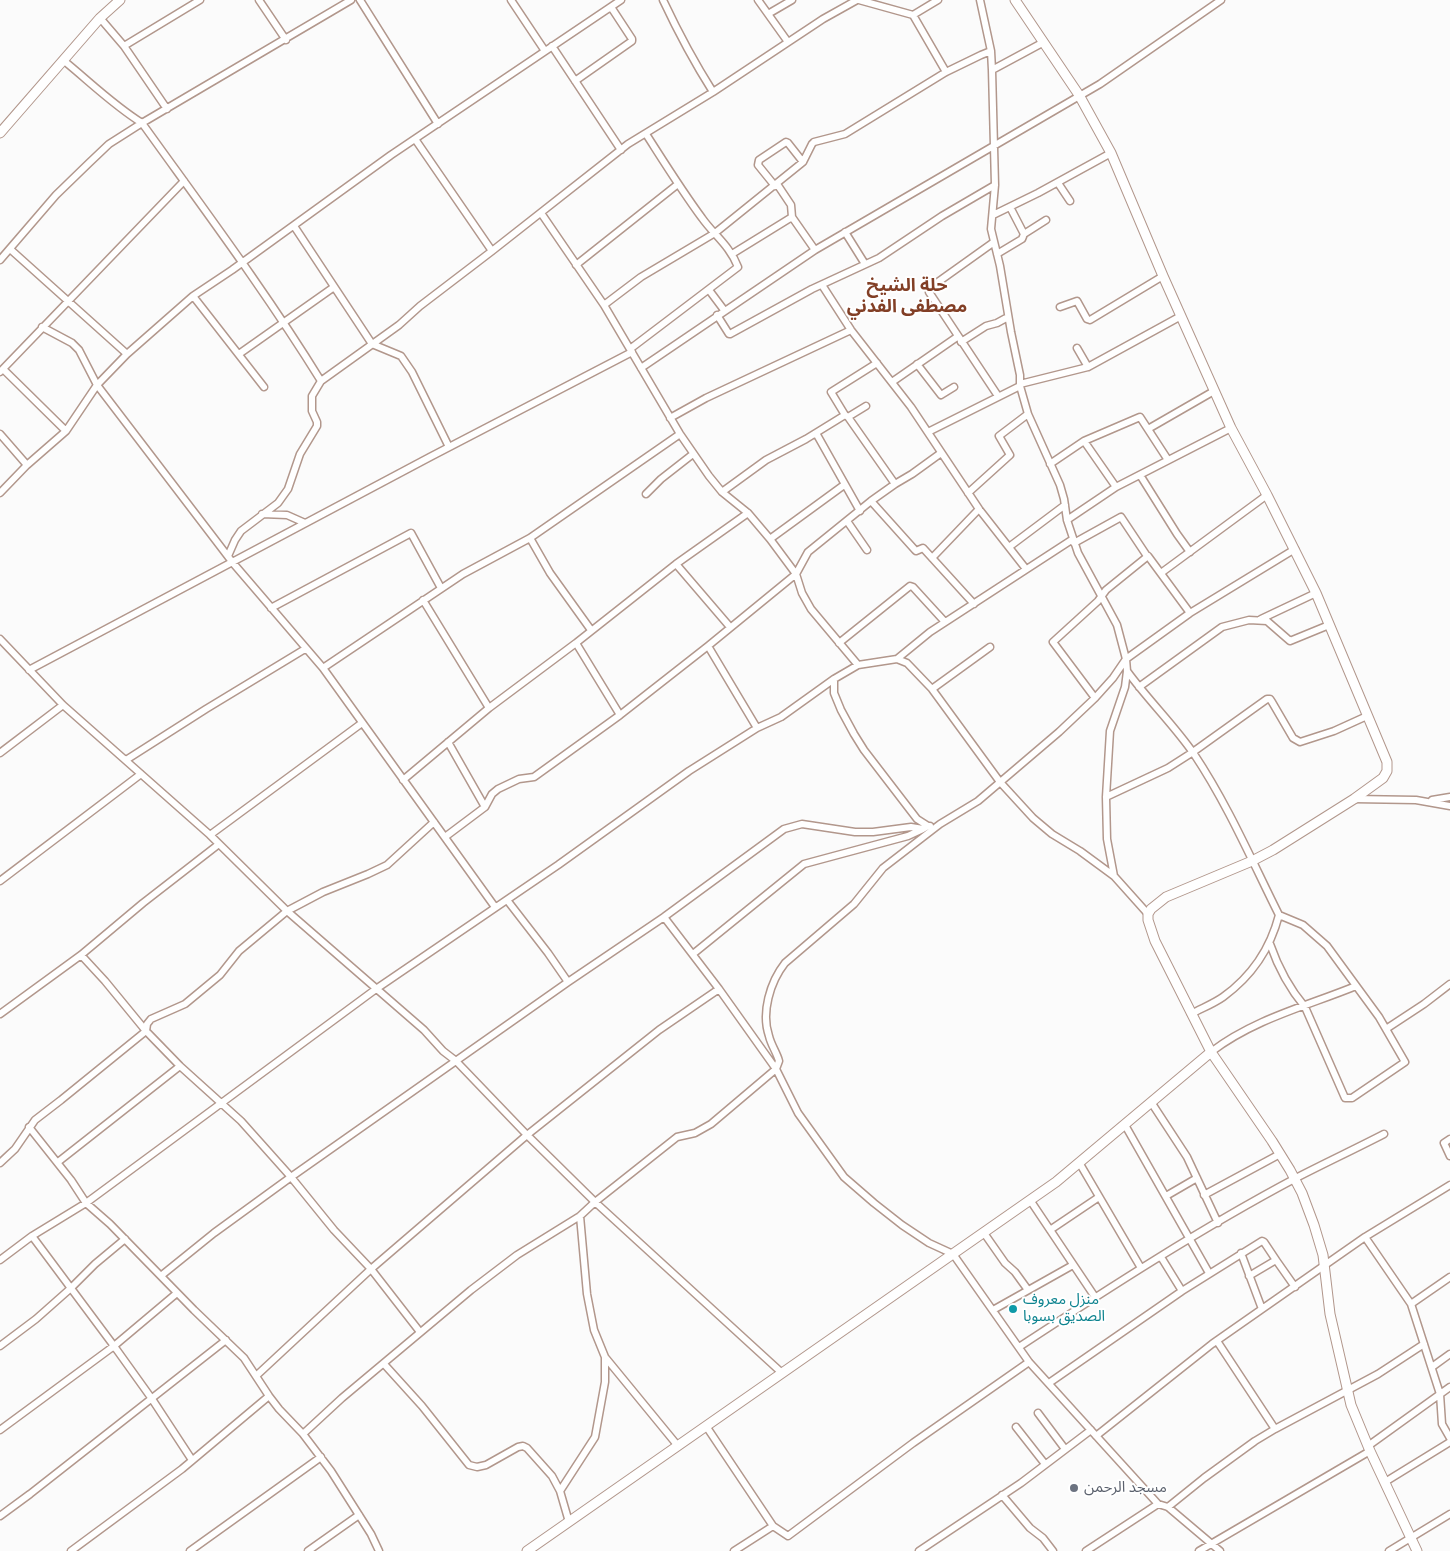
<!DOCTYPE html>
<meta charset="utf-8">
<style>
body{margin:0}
canvas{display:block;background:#fbfbfb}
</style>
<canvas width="1450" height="1551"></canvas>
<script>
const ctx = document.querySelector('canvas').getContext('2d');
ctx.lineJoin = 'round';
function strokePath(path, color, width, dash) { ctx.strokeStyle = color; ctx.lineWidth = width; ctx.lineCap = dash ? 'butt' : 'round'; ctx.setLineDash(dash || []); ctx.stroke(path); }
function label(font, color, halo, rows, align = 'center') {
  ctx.font = font + ' "IBM Plex Sans","Noto Sans Arabic",sans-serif'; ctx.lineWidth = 4; ctx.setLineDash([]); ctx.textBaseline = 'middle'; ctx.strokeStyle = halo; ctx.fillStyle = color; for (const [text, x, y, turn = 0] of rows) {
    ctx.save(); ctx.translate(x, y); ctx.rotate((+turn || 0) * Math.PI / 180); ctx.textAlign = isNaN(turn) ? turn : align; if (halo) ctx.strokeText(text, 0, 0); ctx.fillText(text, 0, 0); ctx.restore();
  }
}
const street = new Path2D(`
 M259,0L286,40
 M360,0L438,124
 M511,0L545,51
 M663,0C678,32 694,62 713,92
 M758,0L788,42
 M859,0L913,15L938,0
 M980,0L991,51L992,70
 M768,14L792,0
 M913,15L946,72
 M100,18L124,46L167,109
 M1044,42L992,70L995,185L991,229L1000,266L1011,332L1020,375V386L1028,414L1060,485L1064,499L1067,520L1078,553L1117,625L1126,659L1127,671L1125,687L1110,731L1106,797L1107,839L1114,876
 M124,46L200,0
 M552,46L621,150
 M575,81L632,41V39L611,7
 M415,139L492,251
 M1058,183L1070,201
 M777,184L791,205L792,217
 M775,186L758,165L759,160L786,142L788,143L803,162
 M1010,207L1024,234
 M541,213L604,305L680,434L709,476L722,492L748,513L770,539L796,574L802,593L811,609L858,665
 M993,215L1038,193L1111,153
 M294,226L372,344L401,356L412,372L449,447
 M845,232L865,264
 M994,242L931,287L929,292L998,396
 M10,249L127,354
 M732,254L792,217L815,250
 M997,254L1022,239L1024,234L1046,220
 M0,260L56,195L89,163L109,144L142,123C113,105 89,81 63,60
 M576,265L678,184
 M822,285L851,330L911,407L979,509L1026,569
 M709,290L724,310
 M193,296L264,387
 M604,305L641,277L715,233L803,162L812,144L814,142L845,134L946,72L981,55L991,51
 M1060,307L1077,301L1087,319L1090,320L1163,276
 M717,315L729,334H730L812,289L879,258L942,216L995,185
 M961,342L986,326L997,323L1008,317
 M1077,348L1088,367
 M630,349L738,267C730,246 714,235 702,218C682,191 664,162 646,134
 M239,354L334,287
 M877,363L831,392L845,415L848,417L895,484
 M917,364L941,395L954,387
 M641,368L815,250L1100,84L1221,0
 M3,369L66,431
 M0,372L184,181
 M321,381C266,292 203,208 142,123L351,0
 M892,382L957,337
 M1020,384L1088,367L1181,316
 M848,417L866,406
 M670,418L706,398L851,330
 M1148,429L1214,391
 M928,432L1020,386
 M816,433L860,511
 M0,434L27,465
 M1084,441L1116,487
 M1050,464L1084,441L1140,417L1168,460
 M1140,475L1177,534L1190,552
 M722,492L766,460L806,439L845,415
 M0,493L27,465L66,431L97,385L79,350L72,343L42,327
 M968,493L1010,455L999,436L1028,414
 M646,494L661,479L693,454
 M871,501L915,550L916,551L923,548L974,604
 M262,514L287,515L305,523
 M1067,520L1116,487L1231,428
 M847,521L867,550
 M530,538L550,573L591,630
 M770,539L844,485
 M1074,543L1121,517L1147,556
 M1009,547L1065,505
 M228,556L235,540L241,531L278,503L288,489L300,454L317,426V422L312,411V396L321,381L399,325L420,306L492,251L628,144L713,92L823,19L857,0
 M932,558L979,509
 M676,564L730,627
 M1161,573L1267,495
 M423,600L489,708
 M271,608L411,533L441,588
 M1261,619L1316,593
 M0,639L63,705L210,835L287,911L424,1030L443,1051L456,1061L527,1135L595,1202L782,1373
 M576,643L620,715
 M839,643L910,586L913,587L945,622
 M708,646L757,728
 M897,659L930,632L1073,539
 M323,668L463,574L530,538L680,434
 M29,670L430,457L632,352
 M1127,671C1148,700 1174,725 1194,754C1228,805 1252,861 1279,915C1270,950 1252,976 1223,997C1213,1004 1202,1008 1191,1014
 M834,679V693L841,710L854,734L864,750L917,819L928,826H930
 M1139,687L1222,627L1249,620L1267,621L1290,641L1329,625
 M932,689L990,647
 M1095,698L1053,642L1098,601L1106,590L1148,556L1190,613
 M448,742L485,807
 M0,753L63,705
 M126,760L206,709L305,649
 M403,780L489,708L576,643L676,564L748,513
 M1106,797L1168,768L1193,752L1267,699H1270L1272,702L1293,738L1300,742L1334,731L1367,716
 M1354,799L1416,800L1450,806
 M1432,800L1450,797
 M210,835L362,723
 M445,837L485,807L492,794L498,789L519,779L534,777L620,715L708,646L796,574L808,552L871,501L895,484L912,474L941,453
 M0,881L141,774
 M507,900L548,953L568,982
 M495,907L323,668L233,563L97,385L127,354L193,296L232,270L391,155L621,0
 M664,917L719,989L776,1069L798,1113L844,1177L874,1203L902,1225L929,1243L953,1254L1029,1362L1158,1504L1168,1507L1220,1551
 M1270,944C1278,967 1289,988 1305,1007L1345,1098H1352L1405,1062L1379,1017L1327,946L1303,925L1279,915
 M693,954L804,864L908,836L923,829
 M81,955L105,981L146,1031
 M0,1014L81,955L143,903L219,844
 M1386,1029L1424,1004L1450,984
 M146,1031L147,1024L151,1019L185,1004L220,975L239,951L287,911L323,892L368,874L387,865L434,822
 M1211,1052C1254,1019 1307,1006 1356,986
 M1151,1102L1187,1157L1218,1223
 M1125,1125L1209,1273
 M29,1127L71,1180L86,1203L110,1224L194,1310L244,1358L269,1396L279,1409L303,1434L331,1471L371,1534L379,1551
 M1450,1139L1444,1143L1450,1156
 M58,1162L180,1066
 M0,1163L15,1149L35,1120L61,1100L146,1031L180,1066L241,1121L291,1177L334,1230L371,1269L420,1332
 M1080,1164L1141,1268
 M1204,1195L1280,1154
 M1166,1196L1197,1178
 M1030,1200L1095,1297
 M1050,1230L1099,1197
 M984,1233L1005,1263L1015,1272L1028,1290
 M32,1236L114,1346L177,1293
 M1365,1237L1411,1304L1440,1394L1442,1424L1450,1438
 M1241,1253L1262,1309
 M1161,1257L1182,1291
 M0,1260L32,1236L86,1203L376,989L558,865L689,771L757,728L781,717L834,679L858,665L897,659L907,663L932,689L1000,782L1033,818L1052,834L1080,851L1114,876L1148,914
 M162,1275L214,1233L291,1177L568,982L664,917L784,829L802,824L855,832H873L911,827L923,829L928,826
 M1249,1276L1276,1260L1295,1287
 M1411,1304L1450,1277
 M993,1310L1073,1265
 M1217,1341L1275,1429
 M0,1346L36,1319L71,1288L95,1264L125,1239
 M1019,1347C1109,1288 1200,1229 1296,1178C1325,1163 1355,1149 1384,1134
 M605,1357L678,1446
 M384,1364L422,1406L469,1465L477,1467L486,1465L518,1447L523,1446L527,1448L552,1476L560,1491
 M1432,1367L1450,1354
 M256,1376L371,1269L527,1135L659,1030L719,989
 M1049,1383L1182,1291L1262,1241L1264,1242L1276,1260
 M1038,1413L1065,1449
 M706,1426L773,1526L788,1536L913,1443L1029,1362
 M1016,1427L1045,1464
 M0,1430L114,1346L152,1399L192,1460
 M303,1434L342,1398L471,1290L517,1255L580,1216L595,1202L677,1137L695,1133L711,1124L776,1069L779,1061C777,1053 771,1045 769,1036C761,1013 770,982 785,963L854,904L883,868L940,824L978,801L1059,732L1095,698L1113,678L1126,659L1190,613L1295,549
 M1096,1436L1212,1344L1365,1237L1450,1185
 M1368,1446L1450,1387
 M1385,1482L1450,1442
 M1002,1495L1030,1528L1043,1538L1053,1551
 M1168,1507L1204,1478L1255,1441L1275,1429L1378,1374L1424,1344
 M0,1516L30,1494L226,1340
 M569,1522L560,1491L595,1437L605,1382V1357L594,1330L587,1294L580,1216
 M71,1551L182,1469L269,1396
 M190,1551L321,1457
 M308,1551L359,1515
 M734,1551L773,1526
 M919,1551L1021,1483L1091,1430
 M1086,1551L1158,1504
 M1199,1551L1370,1451
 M1389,1551L1450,1514`);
const secondary = new Path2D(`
 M1015,0L1079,95L1111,153L1163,276L1231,428L1267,495L1316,593L1387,762V771L1383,778L1354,799L1273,850L1252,861L1166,897L1151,909L1148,914V920L1155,941L1211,1052L1272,1141L1290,1170L1302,1193L1314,1225L1323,1255L1330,1314L1351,1405L1370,1451L1417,1551
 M0,133L100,18L120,0
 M527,1551L1056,1182L1211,1052`);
strokePath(street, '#b2978c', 9);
strokePath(secondary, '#b2978c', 11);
strokePath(street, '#fff', 6);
strokePath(secondary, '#fff', 9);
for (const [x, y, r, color] of [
 [1013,1309,5,"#0f9aa8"],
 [1074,1488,5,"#6b7280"]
]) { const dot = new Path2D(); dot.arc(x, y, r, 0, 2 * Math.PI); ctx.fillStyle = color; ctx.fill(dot); strokePath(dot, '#fff', 2); }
label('15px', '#0d838f', '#fff', [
 ["منزل معروف",1023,1300],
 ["الصديق بسوبا",1023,1317]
], 'left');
label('15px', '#5b616d', '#fff', [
 ["مسجد الرحمن",1084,1488]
], 'left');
label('bold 18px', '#823f26', '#fff', [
 ["حلة الشيخ",907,286],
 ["مصطفى الفدني",907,307]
]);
</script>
